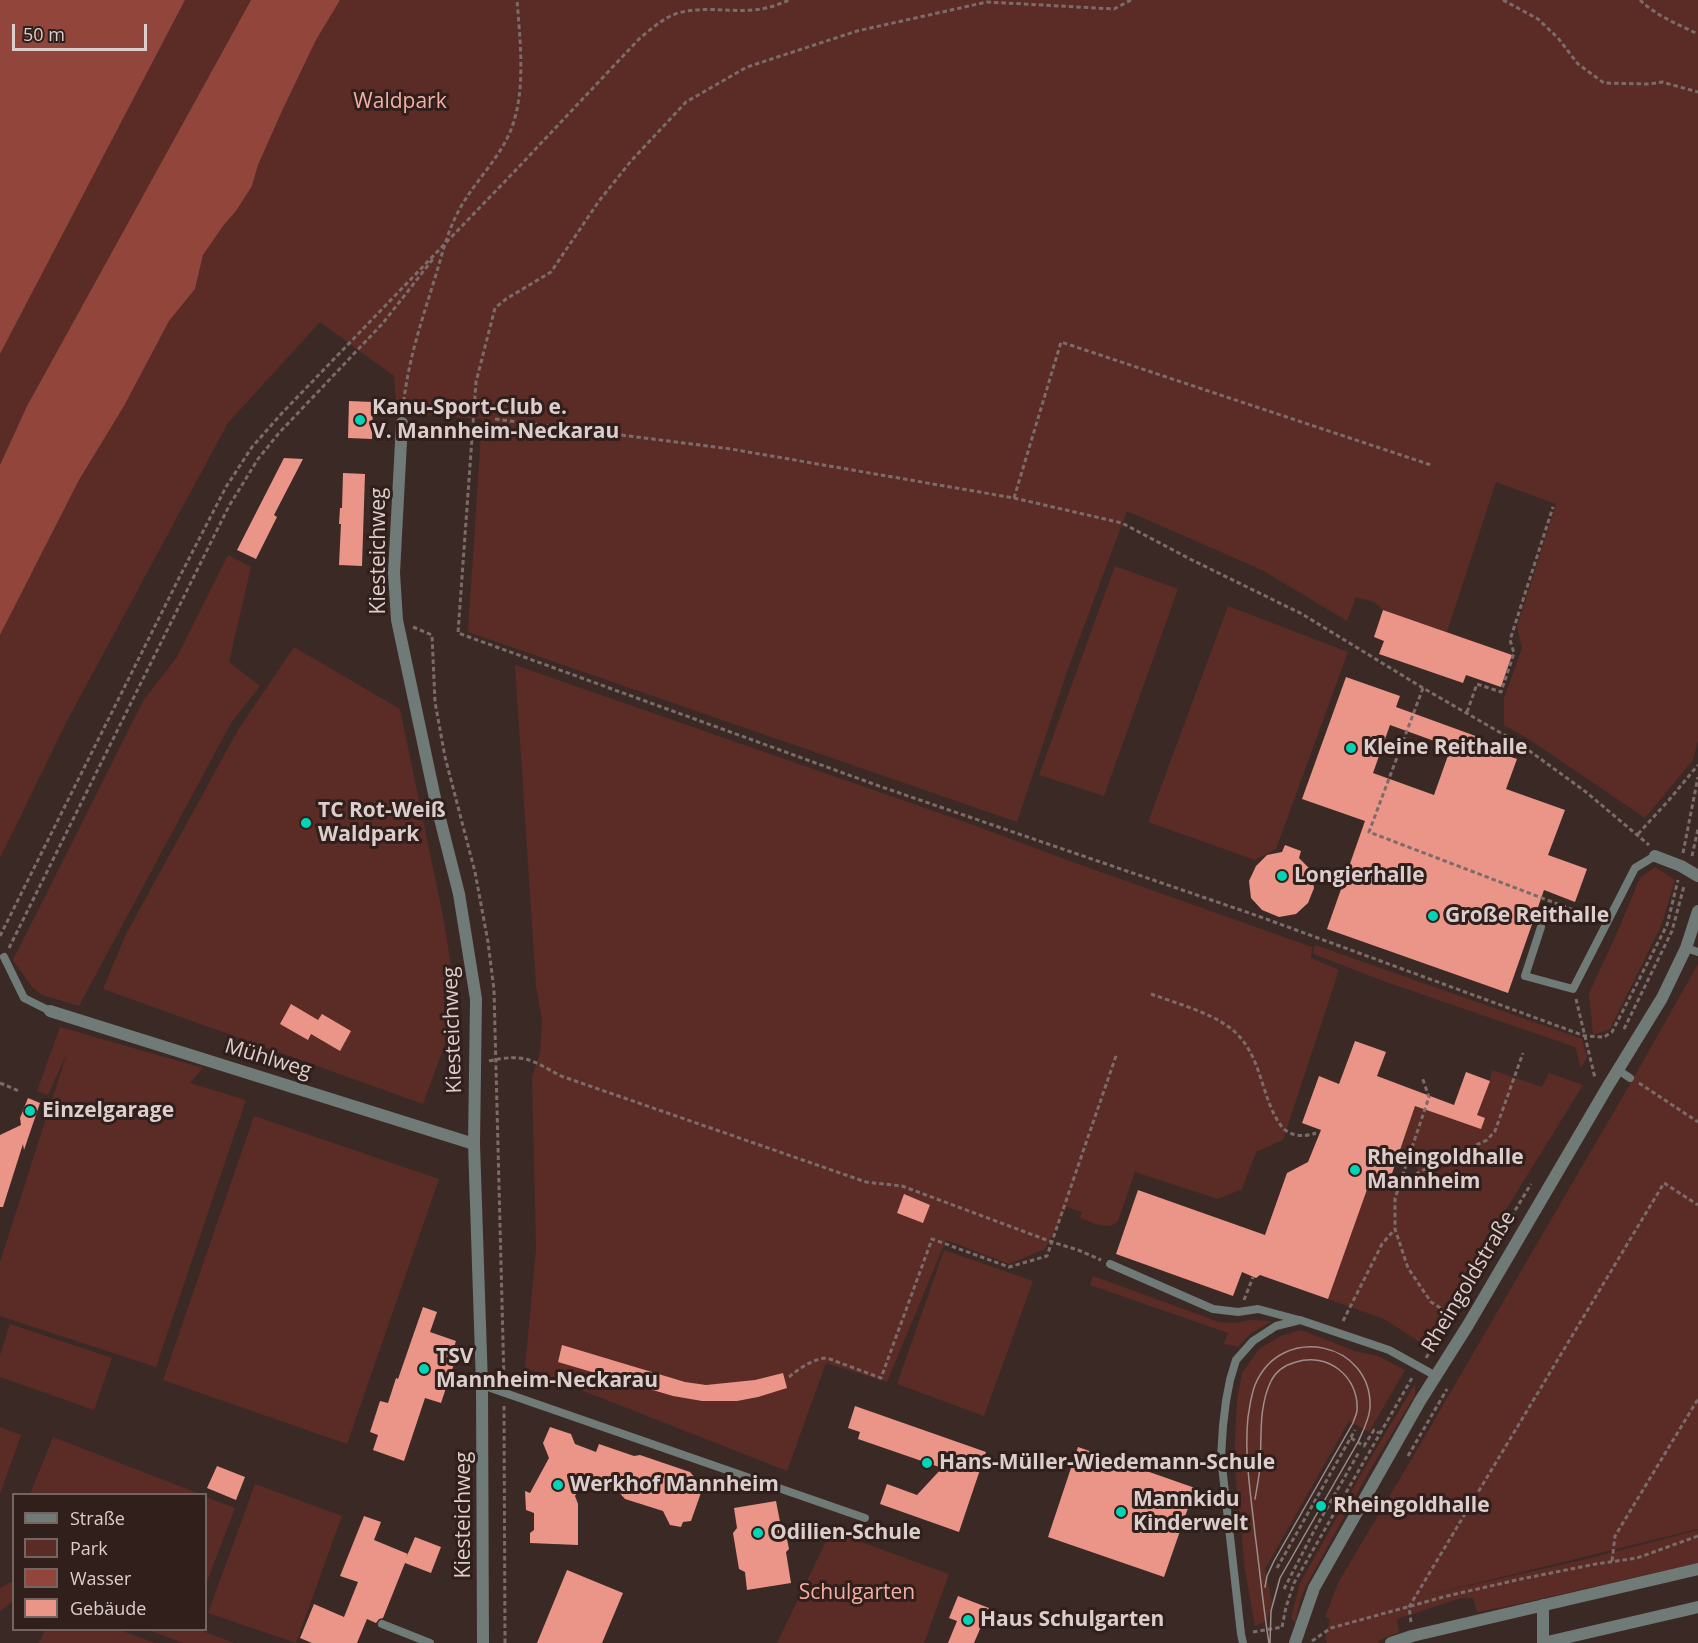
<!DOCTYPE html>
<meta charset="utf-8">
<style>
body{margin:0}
#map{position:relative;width:1698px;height:1643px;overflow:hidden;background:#3b2926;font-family:"Open Sans",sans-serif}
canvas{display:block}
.legend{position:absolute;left:12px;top:1493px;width:195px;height:138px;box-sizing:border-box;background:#311f1c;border:2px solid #756562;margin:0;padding:8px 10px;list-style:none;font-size:18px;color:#dbcecc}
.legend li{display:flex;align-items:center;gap:12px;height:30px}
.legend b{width:30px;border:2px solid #756562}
.scale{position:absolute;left:12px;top:24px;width:135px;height:27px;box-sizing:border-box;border:3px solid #dbcecc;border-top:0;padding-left:8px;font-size:18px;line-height:21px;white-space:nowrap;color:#dbcecc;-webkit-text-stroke:4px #311f1c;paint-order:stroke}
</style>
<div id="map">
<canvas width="1698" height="1643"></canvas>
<ul class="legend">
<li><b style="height:8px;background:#707a77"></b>Straße</li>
<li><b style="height:16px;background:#5a2c25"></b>Park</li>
<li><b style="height:16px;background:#92463b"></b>Wasser</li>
<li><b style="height:16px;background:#ea9587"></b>Gebäude</li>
</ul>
<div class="scale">50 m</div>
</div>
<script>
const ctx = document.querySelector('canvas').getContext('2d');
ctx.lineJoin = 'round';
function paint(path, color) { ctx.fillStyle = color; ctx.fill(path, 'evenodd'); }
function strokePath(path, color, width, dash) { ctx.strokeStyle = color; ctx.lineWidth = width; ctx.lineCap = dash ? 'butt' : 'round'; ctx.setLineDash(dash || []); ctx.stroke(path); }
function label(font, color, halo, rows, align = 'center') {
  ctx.font = font + ' "Open Sans",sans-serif'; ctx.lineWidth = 6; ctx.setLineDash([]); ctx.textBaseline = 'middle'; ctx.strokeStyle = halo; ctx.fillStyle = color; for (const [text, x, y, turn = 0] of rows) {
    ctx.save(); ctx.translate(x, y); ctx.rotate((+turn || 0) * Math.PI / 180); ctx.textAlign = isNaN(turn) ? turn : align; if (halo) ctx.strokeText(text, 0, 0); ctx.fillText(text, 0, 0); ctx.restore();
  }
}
paint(new Path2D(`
 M185,0H251L27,406L0,465V354Z
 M340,0H1698V741L1693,760L1645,818L1527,738L1504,725V698L1522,648L1517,627L1556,504L1496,482L1447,632L1383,610L1374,602L1356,597L1347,621L1262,570L1127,511L1067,672L1017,822L468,632L482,419L397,413L394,376L320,322L228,423L68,719L0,858V635L79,480L124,406L169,321L195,289L203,255L223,226L236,211L252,186L258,165L282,111L316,40Z
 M228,555L251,567L229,662L260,686L231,723L79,1006L42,995L32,987L13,960L143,701L177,657Z
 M1115,566L1178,589L1104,796L1039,775Z
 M1228,606L1348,652L1276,849L1255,860L1148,822Z
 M294,647L400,709L443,916L458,1009L423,1104L103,989L126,934L238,730Z
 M515,665L968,823L1067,860L1312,947L1311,958L1339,970L1283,1140L1256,1152L1242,1189L1218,1199L1135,1172L1118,1221C1109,1232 1092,1222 1080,1218L1082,1212L1067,1207L1045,1249L1009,1264L946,1240L887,1382L826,1363L787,1471L525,1368L536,1249L532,1077L540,1053L542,1020L536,986Z
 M1655,867L1675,880L1662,924L1610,1029L1593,1035L1589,993L1616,935L1640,878Z
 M1315,945L1582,1039L1587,1057L1581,1068L1575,1047L1386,982L1313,954Z
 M1698,964V1529L1424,1596L1591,1558L1698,1530V1563L1518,1604L1477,1612L1473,1598H1461L1397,1619L1399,1632L1380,1640L1378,1643H1327L1325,1638L1330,1619L1325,1617L1339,1581L1411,1460L1633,1079Z
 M60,1027L203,1068L190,1083L246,1100L156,1367L0,1316V1262L67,1053L48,1095L37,1091Z
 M1492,1070L1542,1087L1549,1073L1583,1085L1423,1344L1384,1319L1328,1299L1369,1184L1386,1191L1392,1172L1409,1180V1182L1421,1177L1416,1166L1412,1167L1396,1161L1415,1106L1473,1126L1490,1081Z
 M254,1116L439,1179L347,1444L163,1380Z
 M944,1250L1033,1281L984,1416L897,1384Z
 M1093,1276L1219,1322L1236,1323L1248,1320L1272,1321L1250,1334L1238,1347L1224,1344L1228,1333L1090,1285Z
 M10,1324L112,1358L94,1410L0,1377V1355Z
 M1301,1330L1355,1351L1378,1356L1405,1370L1369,1432L1349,1421L1265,1569L1272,1602L1267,1621L1255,1626L1245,1570L1234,1460L1237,1401L1242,1373L1259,1349L1281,1336Z
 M1415,1384V1395L1370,1470L1306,1586L1300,1601L1295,1623L1291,1618L1300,1583L1364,1469Z
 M0,1427L21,1435L0,1494Z
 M53,1437L200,1494H30Z
 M255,1484L342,1516L296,1643L208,1613Z
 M206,1497L235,1508L206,1584Z
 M831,1531L949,1574L924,1643H777Z
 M13,1581V1601L0,1611V1588Z
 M45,1630H120L155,1643H39Z
 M149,1630H200L234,1643H183Z`), '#5a2c25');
paint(new Path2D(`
 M0,0H185L0,354Z
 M251,0H340L316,40L282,111L258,165L252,186L236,211L223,226L203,255L195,289L169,321L124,406L79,480L0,635V465L27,406Z`), '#92463b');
paint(new Path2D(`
 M349,401L373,402L372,439L348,438Z
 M284,458L303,459L274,515L277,517L256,559L237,550Z
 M343,473L365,474L362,566L339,565L341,524H339L340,508H342Z
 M1383,610L1512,655L1501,687L1466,675L1463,683L1379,654L1384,641L1374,637Z
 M1346,677L1400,696L1396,707L1492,742L1490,750L1517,759L1506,789L1565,810L1548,855L1587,869L1575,902L1544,890L1508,993L1327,929L1365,821L1302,799ZM1390,725L1451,747L1434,795L1373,773Z
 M1285,845L1301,851L1299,858L1311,870L1314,888L1308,903L1296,914L1279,917L1262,910L1251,898L1249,881L1256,866L1267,855L1282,852Z
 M291,1004L318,1020L322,1014L351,1031L340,1051L311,1034L308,1040L280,1024Z
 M1355,1041L1386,1052L1377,1076L1454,1105L1466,1072L1490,1081L1477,1115L1485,1118L1481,1129L1415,1106L1386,1191L1369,1184L1328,1299L1260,1275L1256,1278L1242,1272L1233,1296L1116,1254L1138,1190L1265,1235L1287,1173L1308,1162L1321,1130L1302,1123L1319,1076L1339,1084Z
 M28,1098L40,1103L24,1150L23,1144L3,1207H0V1135L21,1125L20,1118Z
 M904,1194L930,1205L923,1223L897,1213Z
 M423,1307L437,1312L430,1332L456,1341L449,1362L454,1364L441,1403L425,1398L404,1461L373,1450L378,1435L370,1432L380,1401L388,1403L396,1378L398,1379Z
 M562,1345L685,1382L706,1385L755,1380L783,1373L787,1388L758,1397L737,1401H702L673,1396L558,1362Z
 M855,1406L986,1452L959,1532L880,1504L887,1484L917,1495L942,1468L858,1439L860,1432L848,1428Z
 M550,1427L571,1434L575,1444L596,1452L599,1444L634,1456L640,1455L690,1472L703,1487L691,1521L683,1522L681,1527L670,1525L663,1511L625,1499L616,1489L584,1479L575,1496L578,1504V1545L530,1543V1533L534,1530V1513L526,1510L525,1491L530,1493L549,1458L543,1443Z
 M1078,1447L1195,1488L1164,1577L1048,1537Z
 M217,1466L245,1477L236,1500L207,1488Z
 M776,1501L782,1532L786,1534L789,1549L786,1552L791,1583L747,1590L745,1572L739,1569L733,1533L737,1528L734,1508Z
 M364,1516L381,1522L374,1540L408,1554L406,1558L415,1537L441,1547L431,1573L405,1563L383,1618L379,1619L376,1623L367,1619L357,1643H312L300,1638L314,1604L344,1617L358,1582L340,1576Z
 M567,1570L623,1593L602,1643H537Z
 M958,1596L989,1608L974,1643H948L957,1621L949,1618Z`), '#ea9587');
strokePath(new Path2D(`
 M1131,0L1114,9L987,2L857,31L747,67L686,102L631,161L599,201L551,272L506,299L495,308L476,382L458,633L879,786L1258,916L1585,1036L1604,1037L1612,1032L1667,925L1678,880
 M1503,0L1538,19L1558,38L1578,64L1604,83L1649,84L1662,82L1698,92
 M1640,0C1655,15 1679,25 1698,34
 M403,409C407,364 421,323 434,281C441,259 446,236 456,216C471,184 500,160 512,127C526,89 520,40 517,0
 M495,419L731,449L1014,498L1122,523L1190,559L1302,614L1423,688L1520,744L1586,792L1649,845
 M1014,498L1061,342L1431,465
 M413,627L432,635L435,702L445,757L475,872L488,942L494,990L504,1381
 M1423,688L1369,832L1597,919
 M1467,712L1477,684L1501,692L1514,653L1510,640L1553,507
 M1638,834L1669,800L1698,765
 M1683,853L1698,777
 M1692,856L1698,829
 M0,936L180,576L226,487L252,447L283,412L513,173L639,39C651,29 663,18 678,13C703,6 728,12 753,10C766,9 778,5 789,0
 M9,948L229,506L258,459L279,433L383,323L433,259
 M1151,994C1178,1004 1214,1013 1235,1032C1263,1058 1261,1100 1282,1127C1291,1137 1305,1137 1316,1133
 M1576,999L1595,1078
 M1624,1029L1672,931L1684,886
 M489,1061C525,1053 531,1060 561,1076L866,1182L902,1186L1052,1242L1078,1250L1101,1260
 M0,1083L19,1091
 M1639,1083L1698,1122
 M1400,1183L1429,1097L1422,1077
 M1244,1300L1253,1277
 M1453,1316L1431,1302L1408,1268L1395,1229V1198L1400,1184L1421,1171L1487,1140L1495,1131L1523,1053
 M1343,1321L1382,1244L1395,1229
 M1426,1358L1531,1184
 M789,1377C800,1368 812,1359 827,1358L881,1378L932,1239L1009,1267L1047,1256L1117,1053
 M504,1406L505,1643
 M1351,1438L1364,1446L1374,1430L1379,1433
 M1408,1456L1447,1389
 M1612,1561L1615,1536L1698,1399
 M1277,1568L1355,1430
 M1284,1589L1315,1529L1359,1452
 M1411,1622L1409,1607L1664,1183L1698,1205
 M1282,1627L1286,1607L1294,1583L1412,1378
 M1253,1632L1282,1627
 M1312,1641L1331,1628L1447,1596L1521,1579L1596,1564L1637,1558L1698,1536`), '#7c6c69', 3, [4.5, 3]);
strokePath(new Path2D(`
 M1541,927L1525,976L1573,989L1635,868L1655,856
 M1686,948L1698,952
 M4,957L24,998L50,1011
 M1618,1070L1630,1078
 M1110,1264L1213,1309L1238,1312L1258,1309L1299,1320
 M482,1385L865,1518
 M382,1624L430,1643
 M1243,1643L1241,1634L1221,1457L1223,1426L1226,1401L1230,1380L1236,1360L1253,1341L1276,1326L1300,1320L1389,1350L1436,1376`), '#707a77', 8);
strokePath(new Path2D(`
 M402,423L394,573L397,620L436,803L459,894L476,999L474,1144L482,1385L483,1643
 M1655,856L1681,866L1698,876
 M50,1011L474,1144
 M1295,1643L1314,1588L1420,1401L1468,1325L1608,1086L1662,998L1686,948L1698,911
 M1391,1643L1412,1636L1698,1569
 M1543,1643L1698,1607
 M1543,1643V1605`), '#707a77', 12);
strokePath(new Path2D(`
 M1255,1499C1257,1488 1259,1477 1260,1467C1262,1438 1258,1408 1271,1381C1276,1371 1285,1365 1296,1362C1327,1352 1359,1376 1357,1410C1357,1414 1354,1419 1353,1423L1274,1561L1267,1576L1265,1587
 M1269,1643C1263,1607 1260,1571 1255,1534C1251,1495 1244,1456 1248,1417C1250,1406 1251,1395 1255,1385C1281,1322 1373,1342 1370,1408C1369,1420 1363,1431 1358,1442L1280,1578L1271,1611L1270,1643`), '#9d8e8c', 1.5);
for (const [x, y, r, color] of [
 [360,420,6,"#00d5b7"],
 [1351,748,6,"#00d5b7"],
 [306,823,6,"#00d5b7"],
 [1282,876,6,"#00d5b7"],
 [1433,916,6,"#00d5b7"],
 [30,1111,6,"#00d5b7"],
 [1355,1170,6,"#00d5b7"],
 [424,1369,6,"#00d5b7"],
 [927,1463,6,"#00d5b7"],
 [558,1485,6,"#00d5b7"],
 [1321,1506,6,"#00d5b7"],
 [1121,1512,6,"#00d5b7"],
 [758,1533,6,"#00d5b7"],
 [968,1620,6,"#00d5b7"]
]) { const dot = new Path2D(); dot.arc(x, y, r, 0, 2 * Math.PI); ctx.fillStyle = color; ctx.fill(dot); strokePath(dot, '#311f1c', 2); }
label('21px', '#f3afa4', '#311f1c', [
 ["Waldpark",400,102],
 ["Schulgarten",857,1593]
]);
label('bold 21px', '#dbcecc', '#311f1c', [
 ["Kanu-Sport-Club e.",372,408],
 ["V. Mannheim-Neckarau",372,432],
 ["Kleine Reithalle",1363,748],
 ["TC Rot-Weiß",318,811],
 ["Waldpark",318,835],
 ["Longierhalle",1294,876],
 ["Große Reithalle",1445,916],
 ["Einzelgarage",42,1111],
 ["Rheingoldhalle",1367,1158],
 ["Mannheim",1367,1182],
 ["TSV",436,1357],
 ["Mannheim-Neckarau",436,1381],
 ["Hans-Müller-Wiedemann-Schule",939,1463],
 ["Werkhof Mannheim",570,1485],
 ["Mannkidu",1133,1500],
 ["Kinderwelt",1133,1524],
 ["Rheingoldhalle",1333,1506],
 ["Odilien-Schule",770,1533],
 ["Haus Schulgarten",980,1620]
], 'left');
label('21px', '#dbcecc', '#311f1c', [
 ["Kiesteichweg",379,551,-90],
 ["Kiesteichweg",453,1030,-92],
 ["Mühlweg",268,1059,17],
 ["Rheingoldstraße",1469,1282,-59],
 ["Kiesteichweg",464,1515,-90]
]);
</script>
